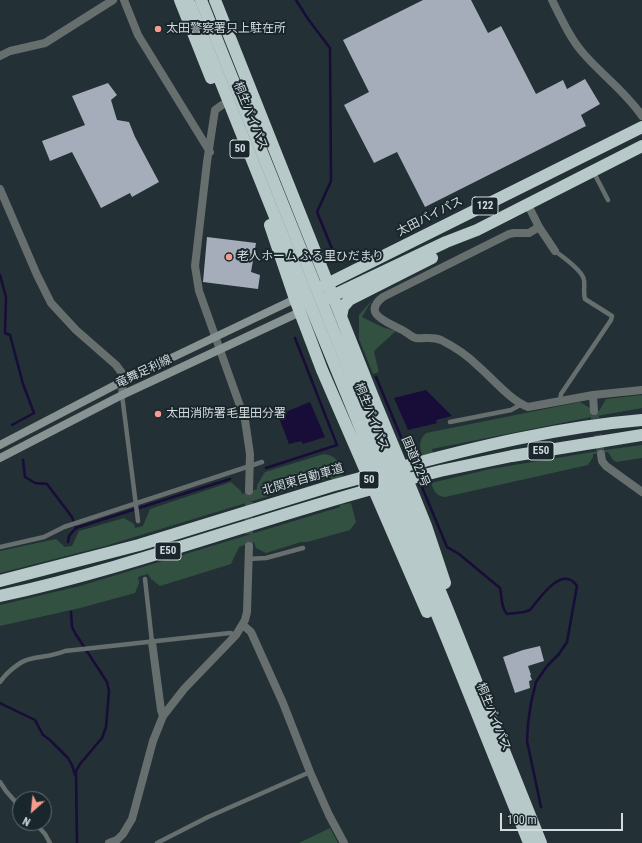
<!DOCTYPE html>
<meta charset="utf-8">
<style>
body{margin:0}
#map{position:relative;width:642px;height:843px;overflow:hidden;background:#233035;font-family:"Roboto Condensed",sans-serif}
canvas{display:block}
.north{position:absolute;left:12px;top:791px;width:40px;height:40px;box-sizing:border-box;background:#19262b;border:1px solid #636e73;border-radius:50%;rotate:207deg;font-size:11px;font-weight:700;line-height:16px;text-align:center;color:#d2dade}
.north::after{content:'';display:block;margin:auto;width:14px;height:18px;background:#f59c90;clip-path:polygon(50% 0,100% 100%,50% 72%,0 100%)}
.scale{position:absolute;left:500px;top:813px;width:123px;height:18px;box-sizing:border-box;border:2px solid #d2dade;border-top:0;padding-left:5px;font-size:12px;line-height:14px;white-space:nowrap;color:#d2dade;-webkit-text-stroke:3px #19262b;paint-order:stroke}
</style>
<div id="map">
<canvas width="642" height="843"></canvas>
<div class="north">N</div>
<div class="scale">100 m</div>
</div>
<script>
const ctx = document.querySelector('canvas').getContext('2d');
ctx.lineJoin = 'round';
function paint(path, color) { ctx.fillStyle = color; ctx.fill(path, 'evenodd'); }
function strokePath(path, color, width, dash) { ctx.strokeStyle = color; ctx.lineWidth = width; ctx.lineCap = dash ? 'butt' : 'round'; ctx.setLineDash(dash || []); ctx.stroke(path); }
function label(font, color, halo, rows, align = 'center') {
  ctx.font = font + ' "Roboto Condensed","Noto Sans JP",sans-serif'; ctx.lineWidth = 4; ctx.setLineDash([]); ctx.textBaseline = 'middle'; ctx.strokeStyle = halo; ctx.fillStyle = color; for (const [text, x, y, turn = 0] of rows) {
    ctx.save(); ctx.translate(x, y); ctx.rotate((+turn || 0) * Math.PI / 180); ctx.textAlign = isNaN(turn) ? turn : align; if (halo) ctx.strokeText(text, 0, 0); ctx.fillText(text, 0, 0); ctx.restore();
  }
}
paint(new Path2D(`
 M372,300L362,317L382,327L396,331L375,350L374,352L379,372L373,374L359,339V315Z
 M642,395V408L591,417L432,449L433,453L422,455C419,447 419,439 426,433L580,402L590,408L591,412L599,411L606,399Z
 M642,445V458L616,462L613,460L608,452L593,454V457L588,465L445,497C436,496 434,491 431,483L490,469L605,450Z
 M324,454C338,456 339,463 343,476L332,480L331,477L105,546L0,573V551L56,539L65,547L72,546L79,531L124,518L134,524L135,528L143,526L150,509L231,482L241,491L242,494L257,489V485L265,472Z
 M351,503L356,522L350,530L307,542H301L266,553L256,548L254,542L239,547L231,564L160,586L151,579L148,574L138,577L139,583L135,593L80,608L0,626V605L80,586L340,507V505Z
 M330,828L338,843H299Z`), '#325140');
paint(new Path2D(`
 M426,390L452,416L436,420L437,423L408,430L394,398Z
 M310,402L325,437L303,444L301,441L289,444L278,415Z`), '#180c38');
strokePath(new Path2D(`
 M296,0L308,19L330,48L331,181L317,212L337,261
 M0,275L6,297L5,333L10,335L23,384L34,413L12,425
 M376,377L411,461
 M23,460L25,477L35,483L47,484L72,517L76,528
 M266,468L337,445L295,338
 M419,480L447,547L459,554L500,588C502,597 501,608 507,614L524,612L530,610C540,598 562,564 577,586L567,642L559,654L547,666L536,682L531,703L528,724L527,741L541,807
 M68,542L69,536L76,528L230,479
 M71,612L72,627L75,633L107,682L109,691L106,727L102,738L80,764L76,771L77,843
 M0,703L35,720L43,735L50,740L68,758L72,765L75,775`), '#180c38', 2.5);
paint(new Path2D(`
 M423,0H471L488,33L501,26L536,94L563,80L567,89L585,79L600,104L581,115L586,126L425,207L397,152L374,163L344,105L369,92L343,40Z
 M108,83L117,95L111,100L117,120L129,122L135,137L159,182L132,197L130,193L101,208L72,152L50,161L42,141L85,125L72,96Z
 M207,237L256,243L251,272L260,275L258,289L203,282Z
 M540,646L544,661L528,666L531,675H530L532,680L529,681L530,688L515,693L503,657L523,650Z`), '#a4adb9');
strokePath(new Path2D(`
 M594,411L601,454
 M249,546V491`), '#3d4a4e', 8, [8, 4]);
strokePath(new Path2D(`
 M593,171L608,200
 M555,251C563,257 583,271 584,280C585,287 583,293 585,299L612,316L611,320L561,394L560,402
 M122,395L138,521
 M450,422L511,410L522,404
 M0,547L44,537L64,527L262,462
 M248,559L266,558L303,548
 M145,579L152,642
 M0,682C6,673 20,661 30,659C42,656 54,656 65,651L230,633L236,635
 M0,782L6,791L20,807
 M35,823L45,834L50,843
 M157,843L208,817L310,772`), '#676f6e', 4.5);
strokePath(new Path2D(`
 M124,0L138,35L210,152
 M552,0C561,18 570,38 583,53C602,75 626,92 642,116
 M0,56L10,51L45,43L113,0
 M222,105L215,110L207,162L195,266L199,291L245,420L250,454L249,491
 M0,189L37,275L51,303L76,330L116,365L122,373L123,381L122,395
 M528,205L539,227L555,251
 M539,227L529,233H514L509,234L383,297C361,314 388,322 400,329C406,331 411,337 416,338C425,339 432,336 441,340C455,347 467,355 478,366C492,378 511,401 528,407L593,395L642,390
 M593,395L594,411
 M601,454L602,461L606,466L642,492
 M243,625L251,632L283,703L310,772L329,815L344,843
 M152,642L161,710L163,716
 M109,843L117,840L123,834L132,819L153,741L163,716L184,689L236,635L245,620L247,612L249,546`), '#676f6e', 8);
strokePath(new Path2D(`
 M0,445L123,381L295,299
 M0,458L122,395L300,312`), '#889393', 8);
strokePath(new Path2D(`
 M180,0L211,78
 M188,0L319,327L449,644L529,843
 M201,0L330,322L447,608L541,843
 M215,0L373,397L414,496L426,526L445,583
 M270,225L295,299L322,370L427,612
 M321,287L642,127
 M326,299L446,242L477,230L642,146
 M341,317L343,307L349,300L432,258
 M394,469C476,447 558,427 642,420
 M401,481L440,471L512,456L642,435
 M0,581L139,545L331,486L375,474
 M0,596C129,568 253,521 379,487`), '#b7c9c8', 12);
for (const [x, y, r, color] of [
 [158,29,4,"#f59c90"],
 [229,257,4,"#f59c90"],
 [158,414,4,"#f59c90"]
]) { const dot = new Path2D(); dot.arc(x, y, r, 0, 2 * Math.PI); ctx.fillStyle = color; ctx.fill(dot); strokePath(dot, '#19262b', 1.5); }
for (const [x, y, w] of [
 [240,149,20],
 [485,206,26],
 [541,451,26],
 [369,480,20],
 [168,551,26]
]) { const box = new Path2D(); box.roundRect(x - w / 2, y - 9, w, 18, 3); ctx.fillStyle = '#19262b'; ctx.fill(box); strokePath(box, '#d2dade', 1); }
label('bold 11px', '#d2dade', null, [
 ["50",240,149],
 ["122",485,206],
 ["E50",541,451],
 ["50",369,480],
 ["E50",168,551]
]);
label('12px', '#d2dade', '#19262b', [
 ["太田警察署只上駐在所",166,29],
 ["老人ホーム ふる里ひだまり",237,257],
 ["太田消防署毛里田分署",166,414]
], 'left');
label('12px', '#d2dade', '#19262b', [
 ["桐生バイパス",250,116,68],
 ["太田バイパス",430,217,-27],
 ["竜舞足利線",144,372,-25],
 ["桐生バイパス",371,417,68],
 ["国道122号",415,462,67],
 ["北関東自動車道",303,480,-16],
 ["桐生バイパス",493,717,68]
]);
</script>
